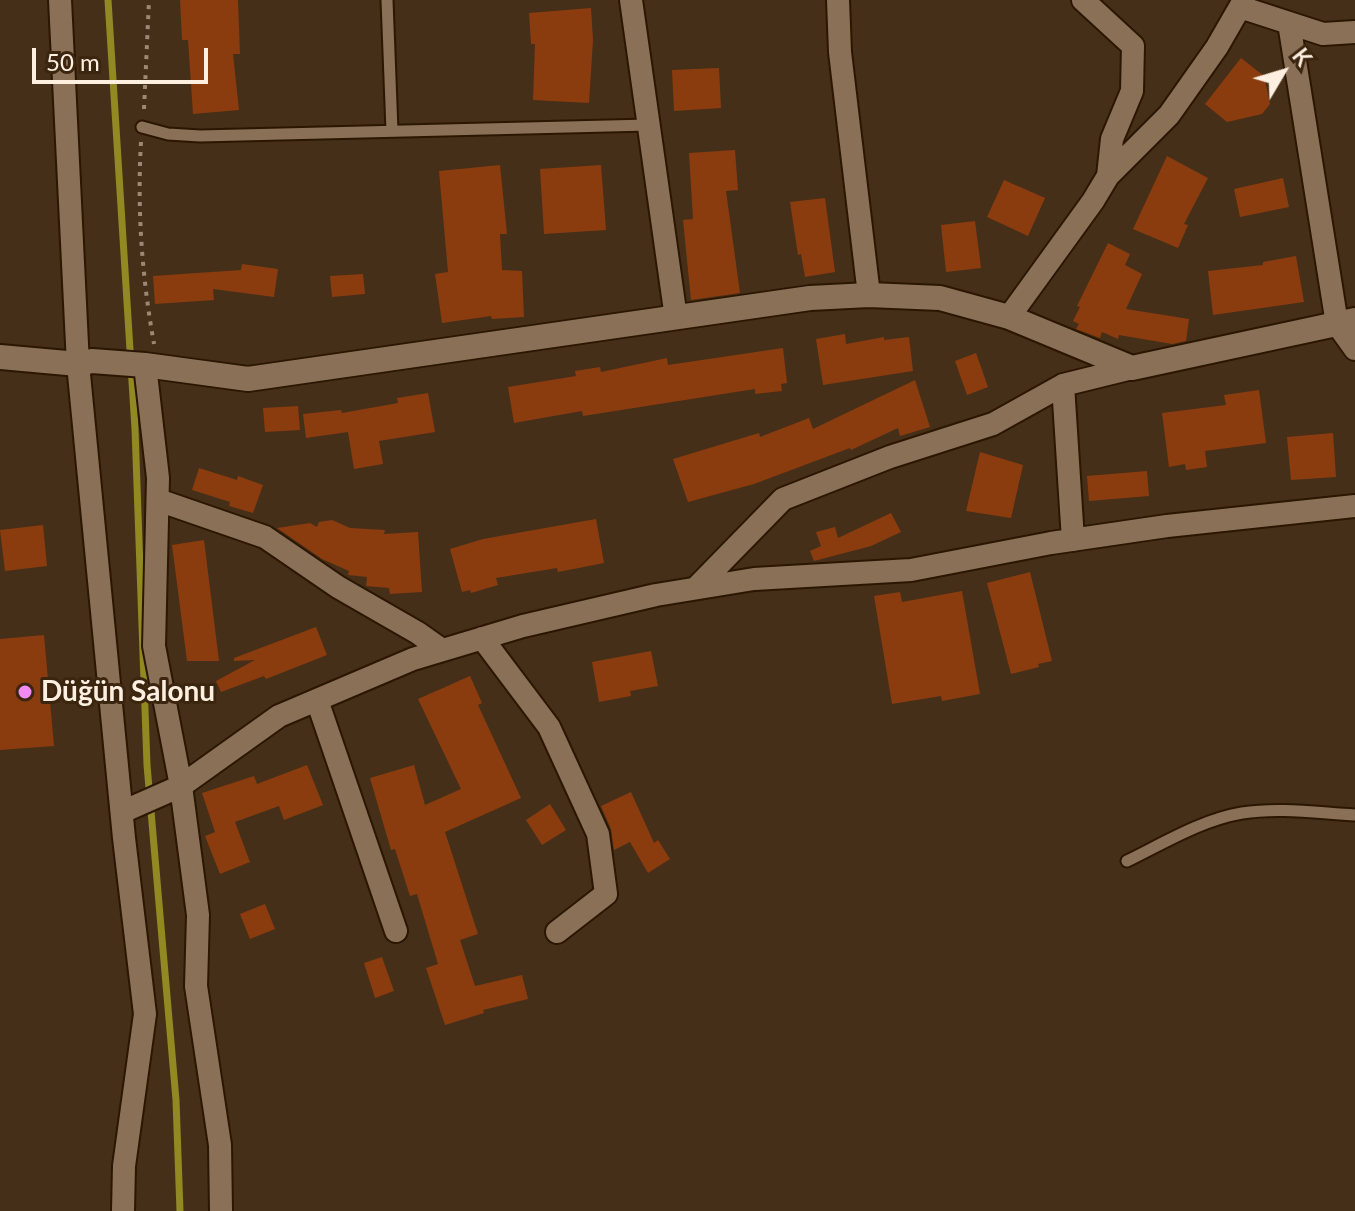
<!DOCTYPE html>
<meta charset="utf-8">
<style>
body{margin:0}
#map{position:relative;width:1355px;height:1211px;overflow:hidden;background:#462f18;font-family:Lato,sans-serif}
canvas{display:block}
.north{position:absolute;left:1243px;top:32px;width:80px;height:80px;-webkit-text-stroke:6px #3b250e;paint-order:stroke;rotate:52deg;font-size:22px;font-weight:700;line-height:32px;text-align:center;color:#feefe1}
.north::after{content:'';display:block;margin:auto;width:28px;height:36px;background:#feefe1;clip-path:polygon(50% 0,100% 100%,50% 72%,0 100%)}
.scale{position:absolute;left:32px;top:48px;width:176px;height:36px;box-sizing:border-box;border:4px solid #feefe1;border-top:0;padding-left:10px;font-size:24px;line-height:28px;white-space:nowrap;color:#feefe1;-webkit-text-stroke:6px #3b250e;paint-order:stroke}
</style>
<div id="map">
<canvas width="1355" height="1211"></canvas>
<div class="north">K</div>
<div class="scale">50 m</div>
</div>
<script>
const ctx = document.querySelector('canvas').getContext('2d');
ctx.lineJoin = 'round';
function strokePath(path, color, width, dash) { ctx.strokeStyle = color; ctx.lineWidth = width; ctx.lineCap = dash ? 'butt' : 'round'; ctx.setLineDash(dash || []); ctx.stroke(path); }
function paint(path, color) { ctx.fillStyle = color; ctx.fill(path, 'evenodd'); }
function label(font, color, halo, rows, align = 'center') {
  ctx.font = font + ' Lato,sans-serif'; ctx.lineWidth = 6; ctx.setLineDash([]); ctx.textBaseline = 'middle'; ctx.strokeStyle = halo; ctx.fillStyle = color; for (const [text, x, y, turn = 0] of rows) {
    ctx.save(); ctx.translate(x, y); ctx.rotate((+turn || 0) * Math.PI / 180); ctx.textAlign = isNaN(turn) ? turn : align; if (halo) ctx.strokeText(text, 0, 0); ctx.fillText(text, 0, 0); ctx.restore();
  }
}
strokePath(new Path2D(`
 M108,0L135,429L147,765L176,1100L180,1211`), '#918922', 7);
paint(new Path2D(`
 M180,0H238L240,54H233L239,110L193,114L188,40H182Z
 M591,8L593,40L589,103L533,100L535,44H531L529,13Z
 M1241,58L1264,76L1270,104L1262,114L1227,122L1205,104Z
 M719,68L721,108L674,111L672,70Z
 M735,150L738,190L726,191L740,293L691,300L683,220L693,219L689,153Z
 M1167,156L1208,178L1184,224L1188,225L1178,248L1133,229Z
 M500,165L507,234H500L502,270L522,271L524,317L492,319L491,316L442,323L435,274L448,272L439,171Z
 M601,165L606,230L544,234L540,169Z
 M1283,178L1289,207L1240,217L1234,189Z
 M1004,180L1045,198L1028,236L987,217Z
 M825,198L835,272L805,277L801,254L798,255L790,202Z
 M975,221L981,268L946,272L941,225Z
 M1108,243L1130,254L1125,265L1142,274L1126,309L1189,319L1186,341L1172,344L1119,335L1118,339L1102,332L1100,338L1076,329L1079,324L1073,321L1080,307L1077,306Z
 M1296,256L1304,302L1213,315L1208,271L1263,265V262Z
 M242,264L278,269L274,297L213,289L214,300L155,304L153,276L241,270Z
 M363,274L365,294L332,297L330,276Z
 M845,334L846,344L884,337V340L909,337L913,371L823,385L816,339Z
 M783,348L787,383L781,384L782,391L755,394V389L583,416L582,411L514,423L508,387L576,376L575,371L600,367L601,372L667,358L668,365Z
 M976,353L988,387L967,395L955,361Z
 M915,380L930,427L900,436L898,428L851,450L850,448L754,484L688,502L673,459L759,433L760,437L809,418L813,429Z
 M1259,390L1266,443L1205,451L1207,467L1186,470L1185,464L1169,467L1162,413L1226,405L1224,395Z
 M428,393L435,432L379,441L383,464L354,469L348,432L306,438L303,414L341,410L342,413L398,403L397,398Z
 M298,406L300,430L265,432L263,408Z
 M1333,433L1336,477L1291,480L1287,437Z
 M980,452L1023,465L1011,518L966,511Z
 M199,468L237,480L238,476L263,485L253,513L229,506L230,502L192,490Z
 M1147,471L1149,496L1089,501L1087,476Z
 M891,513L901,532L871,546L814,561L810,551L821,546L816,532L835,527L838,538Z
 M596,519L604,563L558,572L557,568L496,578L498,585L471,593L470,590L462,592L450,549L483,539Z
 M332,520L350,528L385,530L384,534L418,532L422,592L390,594L389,588L366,586L367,577L348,575L349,571L322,559L277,528L310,523L317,527L319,522Z
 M43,525L47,566L5,571L0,530Z
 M204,540L219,661H187L172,545Z
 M1030,572L1052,661L1038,664L1039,667L1011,674L987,583Z
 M962,591L980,694L942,701L941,696L892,704L874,596L900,592L902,602Z
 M316,627L327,655L266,679L264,676L221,692L216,681L255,660L234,661V658Z
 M44,635L54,746L0,750V639Z
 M651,651L658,686L630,691L631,696L599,702L592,662Z
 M470,676L482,703L478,705L521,798L445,832L478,934L460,940L475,986L522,975L528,999L483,1010L484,1013L445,1025L426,968L438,964L417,894L410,896L395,849L391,850L370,778L414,765L425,805L461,789L418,699Z
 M307,765L323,805L284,820L279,806L235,822L250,862L220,874L205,836L215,832L202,793L254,776L257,784Z
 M631,792L654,843L658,840L670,859L648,873L630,842L614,850L611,829L601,806Z
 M550,804L566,830L542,845L526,820Z
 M265,904L275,929L250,939L240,914Z
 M382,957L394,991L375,998L364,963Z`), '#8a3c0f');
const service = new Path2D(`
 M387,0L392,131
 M142,127L168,134L200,136L649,125
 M1127,861C1164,843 1201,820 1242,813C1279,807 1318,813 1355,815`);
const minor = new Path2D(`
 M60,0L78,364L124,838L145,1014L124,1166L123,1211
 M631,0L676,318
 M838,0L840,52L869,295
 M1083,0L1133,46L1132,91L1112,139L1108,176
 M1240,7L1323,34L1355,32
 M1289,23L1337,324L1355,349
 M1009,317L1093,201L1108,176L1169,115L1217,47L1244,0
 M145,365L158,478L154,646L181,786L198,915L196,986L220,1145L221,1211
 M1063,385L1073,540
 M158,500L265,537L338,587L418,633L442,650
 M696,588L783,499L890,457L993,424L1063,385L1132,368
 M482,638L549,727L598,834L606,894L557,932
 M317,700L396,931
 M122,812L181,786L279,716L413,659L523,626L656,595L754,579L911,570L1051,543L1167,526L1355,506`);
const tertiary = new Path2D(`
 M0,357L78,364L92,361L145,365L248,379L810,298L869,295L940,298L1009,317L1132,368L1355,320`);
strokePath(service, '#2b1701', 15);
strokePath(minor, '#2b1701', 26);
strokePath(tertiary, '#2b1701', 28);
strokePath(new Path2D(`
 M144,109L149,0
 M141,142C137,210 142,277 154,344`), '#9b8875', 4, [4, 6]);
strokePath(service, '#8a7057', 11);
strokePath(minor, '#8a7057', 22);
strokePath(tertiary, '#8a7057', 24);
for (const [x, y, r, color] of [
 [25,692,8,"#f28af3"]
]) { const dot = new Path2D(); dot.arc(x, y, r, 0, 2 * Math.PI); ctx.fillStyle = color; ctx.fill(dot); strokePath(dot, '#3b250e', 3); }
label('bold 28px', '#feefe1', '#3b250e', [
 ["Düğün Salonu",41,692]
], 'left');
</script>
